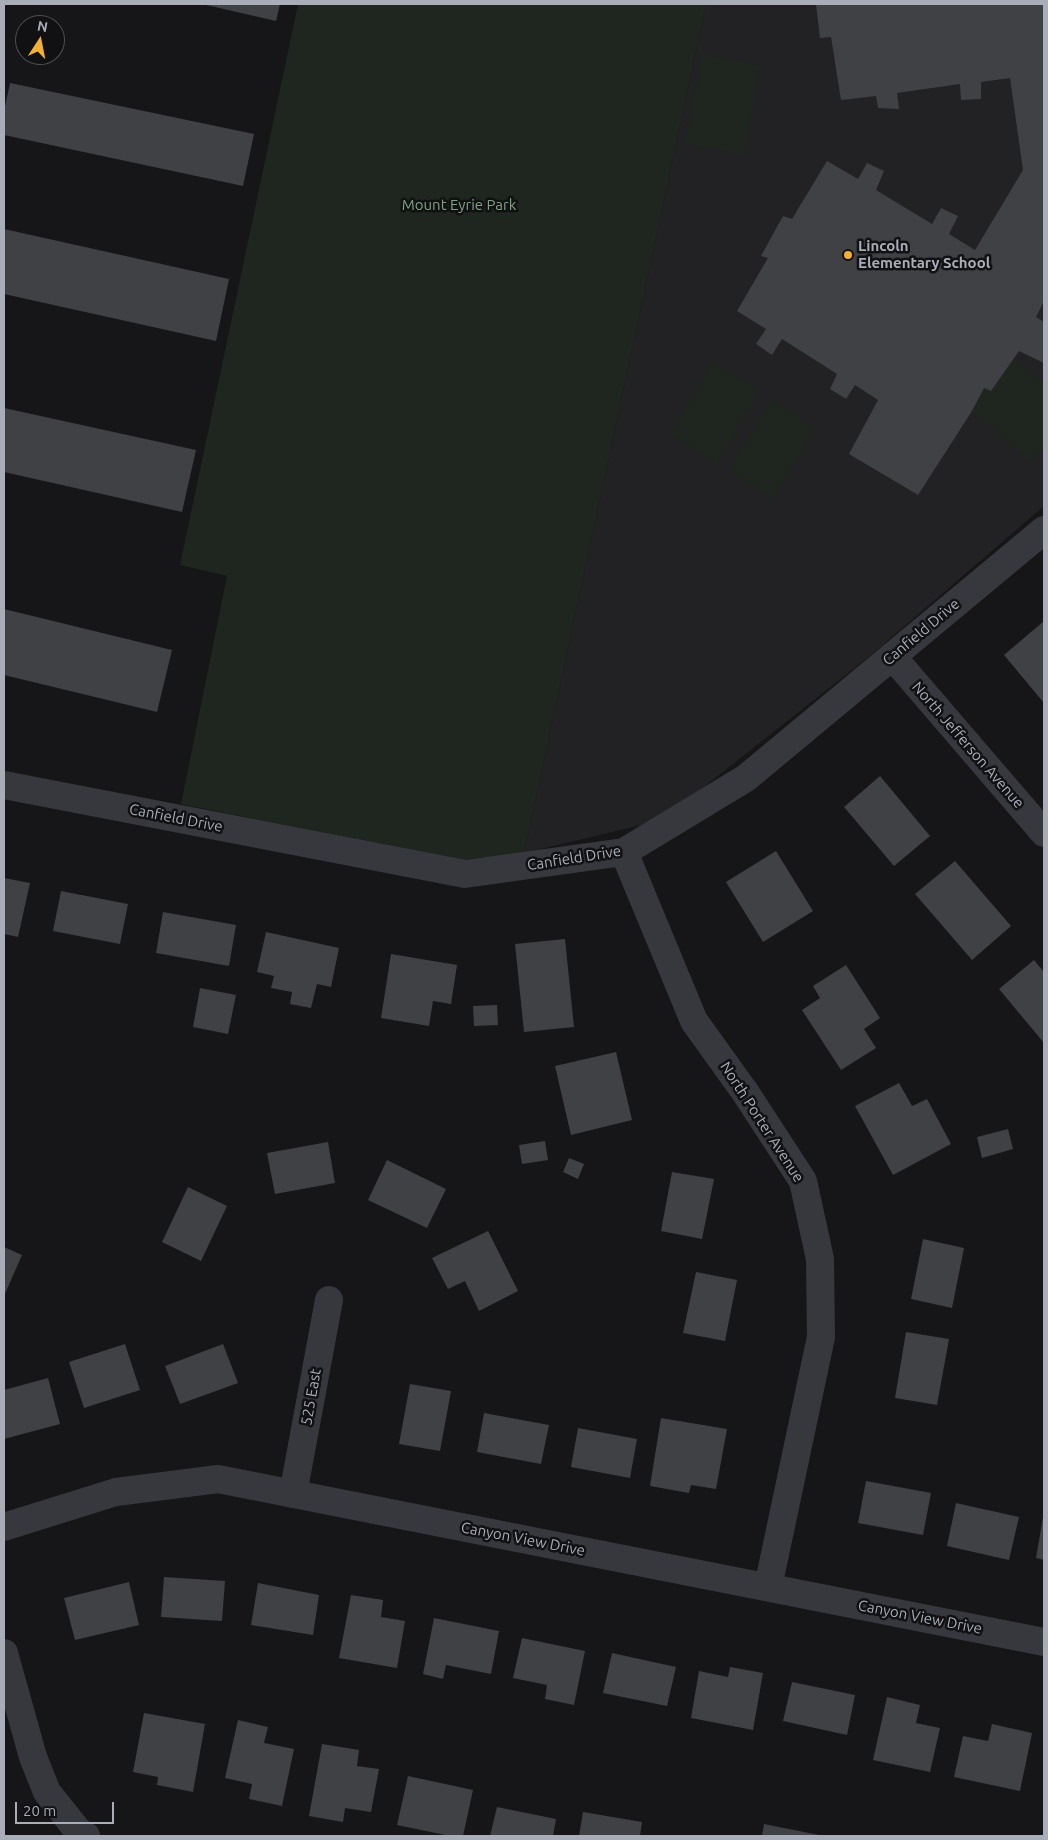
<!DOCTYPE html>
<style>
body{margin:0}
#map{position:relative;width:1048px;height:1840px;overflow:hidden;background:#161618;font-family:Ubuntu,sans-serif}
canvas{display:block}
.frame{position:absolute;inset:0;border:5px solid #a8adb8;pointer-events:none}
.north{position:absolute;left:15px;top:15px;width:50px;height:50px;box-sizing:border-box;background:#111113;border:1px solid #4d4f55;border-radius:50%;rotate:11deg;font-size:14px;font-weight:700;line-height:20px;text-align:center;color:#a8adb8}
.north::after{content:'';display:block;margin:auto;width:18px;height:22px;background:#f2b134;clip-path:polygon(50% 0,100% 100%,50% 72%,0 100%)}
.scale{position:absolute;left:15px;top:1802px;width:99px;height:22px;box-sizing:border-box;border:2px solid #a8adb8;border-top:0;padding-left:6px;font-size:15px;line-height:18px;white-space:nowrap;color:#a8adb8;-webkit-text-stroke:4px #111113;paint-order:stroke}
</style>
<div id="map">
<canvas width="1048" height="1840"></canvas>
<div class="frame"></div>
<div class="north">N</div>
<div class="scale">20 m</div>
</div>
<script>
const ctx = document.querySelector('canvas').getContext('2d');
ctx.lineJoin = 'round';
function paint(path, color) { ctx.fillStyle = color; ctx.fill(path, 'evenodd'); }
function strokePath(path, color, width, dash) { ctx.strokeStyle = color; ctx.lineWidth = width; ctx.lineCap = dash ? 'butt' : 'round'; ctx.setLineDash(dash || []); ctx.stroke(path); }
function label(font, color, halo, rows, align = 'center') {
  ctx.font = font + ' Ubuntu,sans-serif'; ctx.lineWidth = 5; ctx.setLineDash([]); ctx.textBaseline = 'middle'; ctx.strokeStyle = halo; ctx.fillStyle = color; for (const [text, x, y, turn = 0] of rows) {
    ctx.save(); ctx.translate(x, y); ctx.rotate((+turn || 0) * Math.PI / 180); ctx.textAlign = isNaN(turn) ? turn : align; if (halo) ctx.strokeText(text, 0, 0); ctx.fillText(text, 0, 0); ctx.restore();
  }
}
paint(new Path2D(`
 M706,4H1044V506L871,655L662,820L524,853Z`), '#222225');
paint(new Path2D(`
 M298,4H706L524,853L461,860L181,804L227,576L180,565Z
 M702,54L761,66L744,155L685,143Z
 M1014,359L1044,383V448L1029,461L972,411L984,388L992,391Z
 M713,363L760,390L717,464L670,434Z
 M772,399L815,428L774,499L728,471Z`), '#1e261f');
paint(new Path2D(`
 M202,4H280L276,21Z
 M816,4H1044V301L1036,317L1044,322V363L1019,351L991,391L984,388L972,411L918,495L849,454L878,400L855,385L846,399L830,389L837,374L782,339L772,355L756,344L766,329L737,311L768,258L761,256L783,216L792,219L827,161L858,179L867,163L884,171L876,190L932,224L941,208L958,216L949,234L975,250L1023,170L1010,78L981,82V99L961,100L960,84L897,93L899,109L878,108L876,96L841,100L831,37L820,38Z
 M10,83L254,134L243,186L4,135V111Z
 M4,229L229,279L216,341L4,294Z
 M4,408L196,450L182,512L4,472Z
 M4,609L172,650L157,712L4,675Z
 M1044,621V703L1004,655Z
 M880,776L930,836L894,866L844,807Z
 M776,851L813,911L763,942L726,882Z
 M955,861L1011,926L972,960L915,894Z
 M4,878L30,883L18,937L4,934Z
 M61,891L128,904L120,944L53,931Z
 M163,912L236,925L229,966L156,953Z
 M266,932L339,948L331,987L317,984L311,1008L290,1004L292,992L271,988L274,976L257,972Z
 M565,939L574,1027L524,1032L515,944Z
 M391,954L457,965L451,1004L433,1001L429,1026L381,1018Z
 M1034,960L1044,972V1043L999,989Z
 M846,965L880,1018L864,1029L876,1048L841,1070L802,1010L820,998L813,986Z
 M200,988L236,995L228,1034L193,1027Z
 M497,1005L498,1025L474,1026L473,1006Z
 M616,1052L632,1120L571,1135L555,1066Z
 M899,1083L912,1106L927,1099L951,1144L893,1175L855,1106Z
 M1008,1129L1013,1149L982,1158L977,1137Z
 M545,1141L548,1160L522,1164L519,1145Z
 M328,1142L335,1183L275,1194L267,1153Z
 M569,1158L584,1164L578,1179L563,1172Z
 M387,1160L446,1189L427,1228L368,1200Z
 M672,1172L714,1179L702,1239L661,1231Z
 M188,1187L227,1206L201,1261L162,1242Z
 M488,1231L518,1291L479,1311L465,1281L448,1289L432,1258Z
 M923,1239L964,1248L952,1308L911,1299Z
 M4,1247L22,1255L4,1296Z
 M696,1272L737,1280L725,1341L683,1333Z
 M906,1332L949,1339L937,1405L895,1398Z
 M125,1344L140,1390L84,1408L69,1362Z
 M223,1344L238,1383L180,1404L165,1366Z
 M48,1378L60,1424L4,1439V1390Z
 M410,1384L451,1391L440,1451L399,1444Z
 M484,1413L549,1425L541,1464L477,1452Z
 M661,1418L727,1429L716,1489L691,1485L689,1493L650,1486Z
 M578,1428L637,1439L630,1478L571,1467Z
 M866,1481L931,1493L923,1535L858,1523Z
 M956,1503L1019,1517L1009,1560L947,1546Z
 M1043,1517H1044V1560L1036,1558Z
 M164,1577L225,1581L222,1621L161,1617Z
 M129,1582L139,1625L75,1640L64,1598Z
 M258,1583L319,1595L313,1635L251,1625Z
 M351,1595L383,1600L381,1617L405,1621L397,1668L339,1658Z
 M434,1618L499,1631L491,1674L446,1665L443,1679L423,1674Z
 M522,1638L585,1651L574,1705L545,1699L547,1685L513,1678Z
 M612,1653L676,1667L667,1706L603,1693Z
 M730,1667L763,1673L753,1730L691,1718L699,1671L728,1677Z
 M792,1682L855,1695L847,1735L783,1721Z
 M887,1697L920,1705L916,1723L940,1728L930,1772L873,1760Z
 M144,1713L205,1724L193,1792L157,1785L158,1777L133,1772Z
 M238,1720L268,1727L264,1743L294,1749L282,1806L249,1799L252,1784L225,1778Z
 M992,1724L1032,1733L1020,1791L954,1777L963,1736L988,1741Z
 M322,1744L359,1750L357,1766L379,1769L371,1812L345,1808L343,1822L309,1816Z
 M408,1776L473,1790L463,1836H450L397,1825Z
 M497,1807L556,1819L553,1836H490Z
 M583,1812L642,1822L640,1836H579Z
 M764,1824L819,1835V1836H762Z`), '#404145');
strokePath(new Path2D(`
 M892,656L1044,833
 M4,785L465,874L624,852L746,778L1044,530
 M624,852L694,1021L745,1092L803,1181L820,1259L821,1337L768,1587
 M293,1494L329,1300
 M4,1527L116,1492L218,1479L1044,1642
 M4,1653L33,1757L47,1792L79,1832L86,1836`), '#37383d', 28);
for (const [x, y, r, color] of [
 [848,255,5,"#f2b134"]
]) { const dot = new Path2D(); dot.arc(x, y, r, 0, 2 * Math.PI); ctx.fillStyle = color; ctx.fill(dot); strokePath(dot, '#111113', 2); }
label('15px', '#7fa381', '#111113', [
 ["Mount Eyrie Park",459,205]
]);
label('bold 15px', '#a8adb8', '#111113', [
 ["Lincoln",858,246],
 ["Elementary School",858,263]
], 'left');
label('15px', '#a8adb8', '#111113', [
 ["Canfield Drive",921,632,-40],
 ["North Jefferson Avenue",968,745,49],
 ["Canfield Drive",176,818,11],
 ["Canfield Drive",574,858,-9],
 ["North Porter Avenue",762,1122,57],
 ["525 East",311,1397,-80],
 ["Canyon View Drive",523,1539,11],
 ["Canyon View Drive",920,1617,11]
]);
</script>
